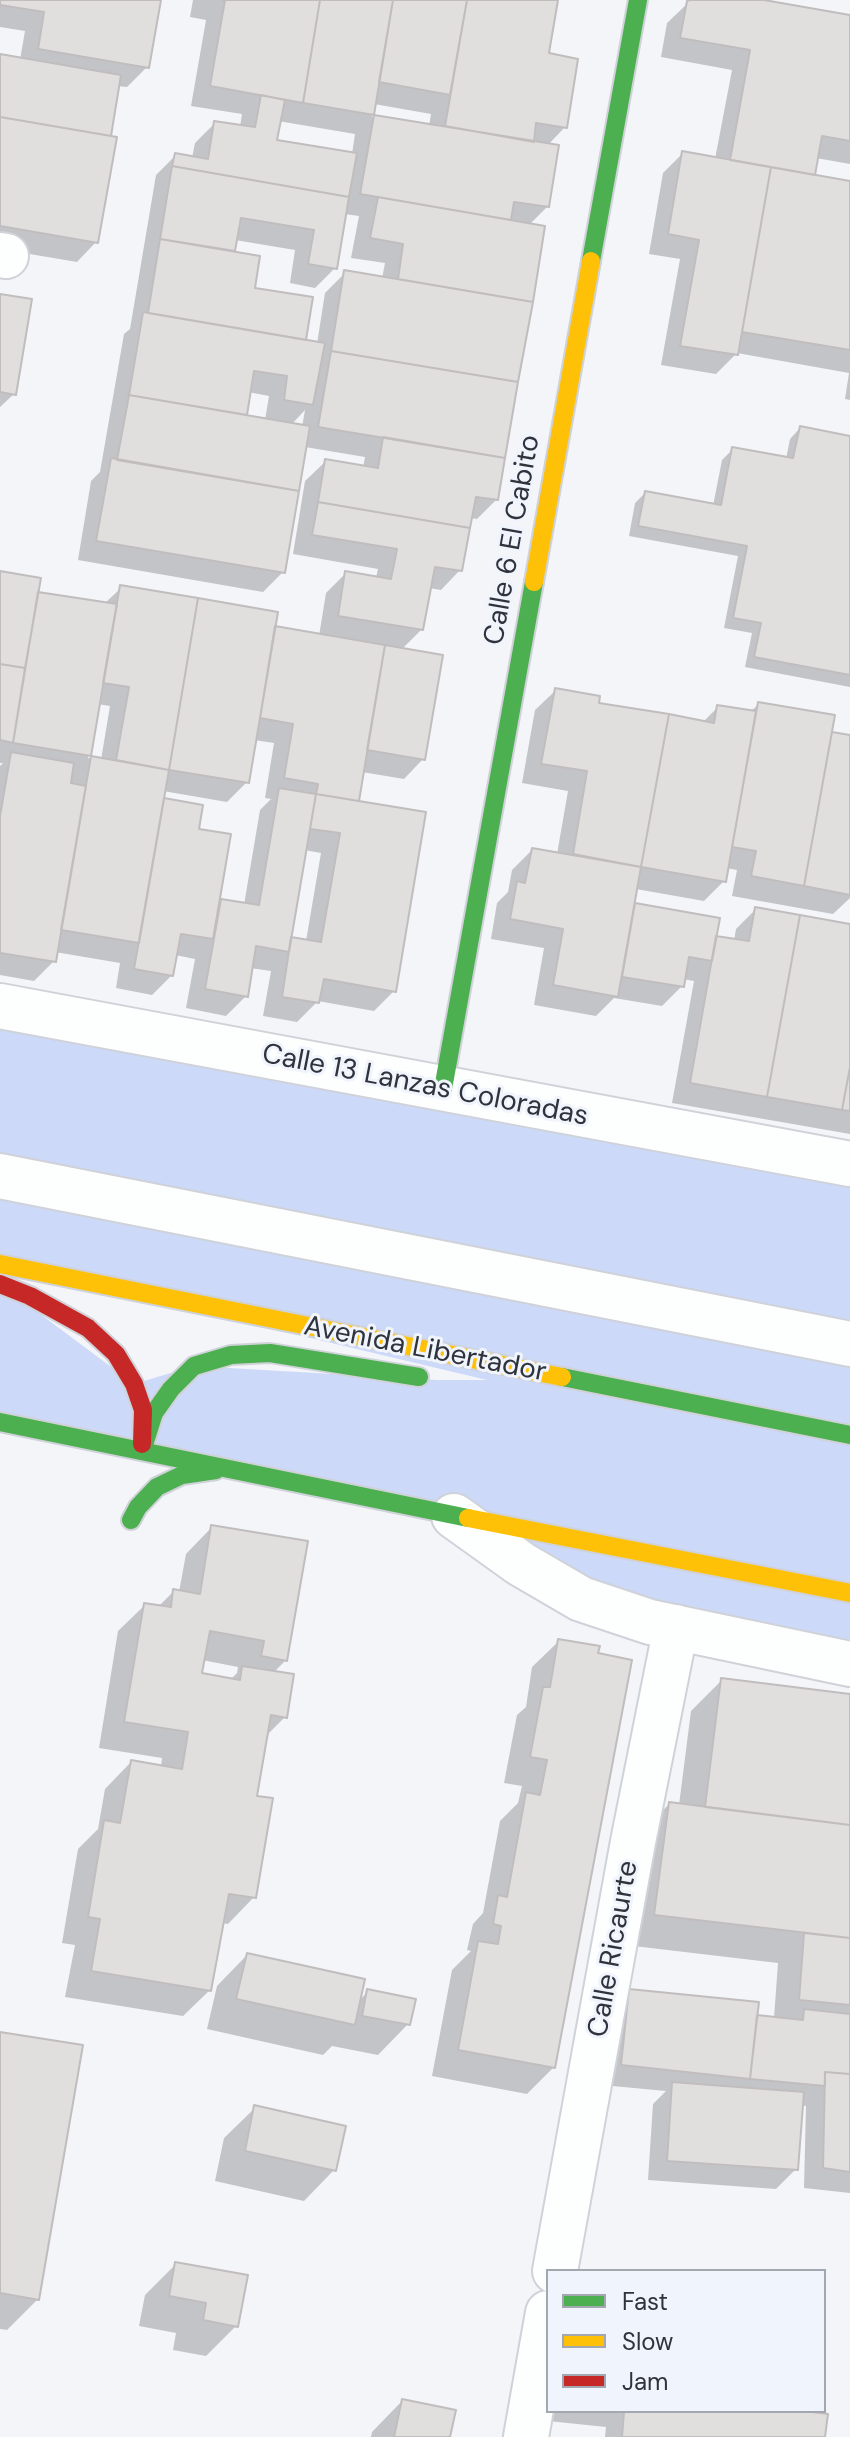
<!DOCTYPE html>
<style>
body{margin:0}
#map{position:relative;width:850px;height:2437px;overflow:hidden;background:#f3f5f9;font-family:"DM Sans",sans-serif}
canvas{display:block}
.legend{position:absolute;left:546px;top:2269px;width:280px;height:144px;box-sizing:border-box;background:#f0f4fc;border:2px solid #a3a7af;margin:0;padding:10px 14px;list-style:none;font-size:24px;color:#30333b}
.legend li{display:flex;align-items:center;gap:16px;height:40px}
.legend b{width:40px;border:2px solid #a3a7af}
</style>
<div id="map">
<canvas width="850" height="2437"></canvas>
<ul class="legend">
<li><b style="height:10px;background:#4caf50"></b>Fast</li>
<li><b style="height:10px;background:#ffc107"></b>Slow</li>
<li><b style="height:10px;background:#c62828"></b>Jam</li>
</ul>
</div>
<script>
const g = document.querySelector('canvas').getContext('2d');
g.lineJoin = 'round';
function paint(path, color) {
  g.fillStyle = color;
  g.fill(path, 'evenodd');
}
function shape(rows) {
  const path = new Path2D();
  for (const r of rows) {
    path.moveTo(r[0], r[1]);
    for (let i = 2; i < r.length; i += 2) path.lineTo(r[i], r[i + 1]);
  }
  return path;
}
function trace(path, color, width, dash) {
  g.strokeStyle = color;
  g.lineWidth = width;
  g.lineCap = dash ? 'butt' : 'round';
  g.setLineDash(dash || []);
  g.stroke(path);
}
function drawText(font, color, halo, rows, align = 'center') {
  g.font = font + ' "DM Sans",sans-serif';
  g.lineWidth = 6;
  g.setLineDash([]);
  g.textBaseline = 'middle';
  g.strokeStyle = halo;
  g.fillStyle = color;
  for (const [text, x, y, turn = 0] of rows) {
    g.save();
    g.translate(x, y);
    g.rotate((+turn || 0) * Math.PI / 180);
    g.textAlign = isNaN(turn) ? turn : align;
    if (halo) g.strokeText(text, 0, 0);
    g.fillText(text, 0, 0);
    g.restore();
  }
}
const green = shape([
 [0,1009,850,1166,850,1339,0,1172],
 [0,1176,850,1344,850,1664,650,1622,454,1516,0,1422,0,1284,134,1384,194,1366,437,1380,487,1380,0,1264]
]);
const shadow = shape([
 [0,0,159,0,147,67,127,87,117,86,96,242,77,262,0,249,0,56,20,60,25,31,0,27],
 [193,0,556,0,547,55,565,127,547,146,547,207,529,225,543,227,497,499,477,519,470,518,460,570,441,590,429,588,422,629,401,650,423,759,404,779,362,772,356,803,394,991,374,1011,318,1001,297,1022,263,1016,271,971,250,968,246,996,226,1016,186,1008,195,959,175,955,172,975,152,995,116,988,120,963,55,952,54,961,34,981,0,975,0,766,3,763,0,763,0,573,36,594,104,604,121,588,273,628,319,636,326,593,346,573,376,578,378,569,293,554,305,481,325,462,363,468,365,457,305,447,283,572,263,592,78,560,91,481,100,472,124,334,130,329,156,175,176,155,192,158,195,143,215,123,240,127,242,114,191,106,206,20,190,17],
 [374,104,431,114,429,126,372,117],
 [278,121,355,134,352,154,275,141],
 [344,214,359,216,351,258,385,263,382,279,345,273,325,293,317,344,303,342,253,289,233,253,235,240,295,250,290,283,315,288,335,268],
 [248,392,269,396,265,420,244,416],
 [305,410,302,427,291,425],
 [97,704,110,706,101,760,88,758],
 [254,740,274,743,265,798,271,799,260,810,244,905,219,901,197,830,162,800,163,791,227,802,247,782],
 [304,850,321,853,306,941,289,938],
 [695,0,752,0,850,17,850,164,816,158,813,177,850,183,850,400,845,399,849,373,737,353,716,374,661,365,680,259,649,254,663,173,683,153,715,159,732,70,661,57,667,23,688,3],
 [0,296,14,394,0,407],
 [800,428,850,438,850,687,745,667,752,633,724,628,738,556,629,536,635,503,645,493,713,506,722,460,733,449,786,459,790,439],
 [555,691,597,704,702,723,718,707,750,712,759,704,830,734,850,737,850,898,833,914,732,896,737,870,726,868,724,881,704,901,636,889,633,905,717,920,714,937,734,941,736,929,756,909,850,926,850,1134,672,1103,694,981,683,979,682,986,662,1006,614,998,596,1016,534,1005,544,948,491,939,497,903,508,892,512,870,532,850,557,854,568,791,522,783,535,710],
 [212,1527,286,1660,273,1673,285,1717,266,1736,255,1798,254,1897,228,1924,221,1923,210,1990,183,2016,65,1997,75,1945,62,1943,78,1849,98,1829,105,1789,131,1762,161,1767,162,1758,99,1748,118,1631,145,1605,158,1607,174,1591,179,1592,186,1554],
 [202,1660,238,1667,237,1673,230,1680,200,1675],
 [559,1641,554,2067,527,2094,432,2076,452,1970,471,1951,467,1950,473,1924,483,1913,500,1821,518,1803,522,1786,504,1783,517,1715,526,1707,532,1667],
 [722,1680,850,1696,850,2193,804,2188,806,2106,801,2105,796,2169,776,2189,648,2180,653,2104,666,2091,602,2085,609,2011,629,1991,774,2018,778,1963,625,1945,639,1835,669,1804,679,1805,691,1711],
 [247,1955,359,2001,368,1991,408,2024,378,2055,332,2046,323,2055,207,2029,217,1986],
 [0,2033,38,2299,7,2330,0,2329],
 [255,2108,334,2170,304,2201,215,2181,224,2138],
 [176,2264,236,2326,206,2356,173,2350,176,2333,139,2326,145,2295],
 [402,2401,448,2437,371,2437,372,2432],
 [549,2411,788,2411,823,2437,605,2437,606,2427,548,2421]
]);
const building = shape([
 [0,0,161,0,149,68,38,49,44,12,0,5,0,0],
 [222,0,320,0,303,103,210,86,225,0,222,0],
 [320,0,393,0,374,115,303,103,320,0],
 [393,0,467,0,450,95,379,82,393,0],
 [467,0,558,0,549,53,578,59,567,128,536,123,534,142,445,126,467,0],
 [690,0,764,0,850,15,850,141,822,136,815,175,730,160,750,50,680,38,687,1,690,0],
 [0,54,121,75,111,136,0,117,0,54],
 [261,95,285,100,277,140,357,153,349,197,172,166,175,153,208,159,214,121,255,127,261,95],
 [374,115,559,145,549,207,514,202,511,220,360,194,374,115],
 [0,117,117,137,98,243,0,226,0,117],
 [682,151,771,167,738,355,680,346,699,240,668,234,682,151],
 [172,166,349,197,337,269,308,264,314,230,241,218,235,251,160,239,172,166],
 [771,167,850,181,850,350,742,332,771,167],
 [378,197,545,226,533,302,398,279,403,244,370,238,378,197],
 [160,239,260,256,255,288,313,297,306,340,148,313,160,239],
 [344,270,533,302,518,382,331,351,344,270],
 [0,294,32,299,16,395,0,392,0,294],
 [143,312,325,343,313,405,284,400,287,376,254,371,247,415,129,395,143,312],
 [331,351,518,382,505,458,318,427,331,351],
 [129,395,310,426,299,491,117,460,129,395],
 [800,426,850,436,850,675,754,657,761,623,733,618,747,546,638,526,645,491,721,505,732,447,793,458,800,426],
 [383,437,505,458,498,500,476,497,470,528,318,502,325,459,378,468,383,437],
 [111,458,299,491,285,573,96,541,111,458],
 [318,502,470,528,462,571,435,567,423,630,338,616,345,571,391,579,397,549,312,535,318,502],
 [0,571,41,578,25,668,0,664,0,571],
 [120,585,198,598,169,770,116,760,129,687,103,683,120,585],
 [38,592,117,604,91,756,13,743,38,592],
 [198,598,278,612,249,783,169,770,198,598],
 [275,626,385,645,359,801,316,794,318,784,284,778,293,724,260,718,275,626],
 [385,645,443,655,425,760,367,750,385,645],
 [0,664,25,668,13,743,0,740,0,664],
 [555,688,600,696,599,703,669,714,641,867,573,854,587,771,541,764,555,688],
 [758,702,835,715,804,886,751,876,756,851,732,847,758,702],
 [717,705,756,711,726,882,641,867,669,714,714,723,717,705],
 [832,732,850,735,850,895,804,886,832,732],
 [11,752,74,763,71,783,86,786,56,962,0,953,0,816,11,752],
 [91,756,169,770,139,943,61,930,91,756],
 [279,788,316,794,289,952,256,946,248,997,205,989,221,899,259,905,279,788],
 [316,794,426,812,396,992,324,979,319,1003,282,997,291,937,321,942,340,833,310,829,316,794],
 [164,798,203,805,199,829,231,834,213,939,181,934,173,976,134,969,164,798],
 [532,848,641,867,618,997,553,985,563,929,510,919,517,881,525,883,532,848],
 [635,903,720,918,712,961,689,957,684,987,622,977,635,903],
 [755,907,800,915,767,1097,690,1083,716,936,749,941,755,907],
 [800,915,850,924,850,1067,842,1110,767,1097,800,915],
 [850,1067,850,1111,842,1110,850,1067],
 [211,1525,308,1541,287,1661,261,1656,264,1641,210,1631,202,1673,240,1680,242,1666,294,1674,287,1718,271,1715,257,1796,273,1798,256,1898,229,1894,211,1991,91,1971,100,1919,88,1917,104,1820,120,1823,131,1760,182,1769,188,1732,124,1722,144,1603,171,1607,173,1589,200,1594,211,1525],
 [558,1639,600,1646,598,1653,632,1660,555,2068,458,2050,478,1941,498,1944,501,1926,493,1924,498,1895,507,1897,526,1792,540,1795,547,1760,530,1757,543,1687,550,1687,558,1639],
 [721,1678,850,1694,850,1825,705,1807,721,1678],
 [669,1802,850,1825,850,1938,654,1915,669,1802],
 [804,1933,850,1938,850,2005,799,2000,804,1933],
 [247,1953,365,1979,355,2025,236,1999,247,1953],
 [367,1989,416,1999,410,2025,362,2016,367,1989],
 [629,1989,759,2002,750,2079,621,2065,629,1989],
 [804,2009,850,2014,850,2074,825,2072,825,2086,750,2079,757,2015,803,2020,804,2009],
 [0,2032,83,2045,39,2300,0,2293,0,2032],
 [825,2072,850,2074,850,2172,823,2168,825,2072],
 [672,2082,804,2092,798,2170,667,2161,672,2082],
 [254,2105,346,2126,336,2171,245,2151,254,2105],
 [175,2262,248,2275,238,2327,203,2320,206,2303,169,2296,175,2262],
 [402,2399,456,2410,450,2437,394,2437,402,2399],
 [624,2411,805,2411,828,2414,825,2437,622,2437,624,2411]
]);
const street = shape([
 [0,255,6,256],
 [0,1006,850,1164],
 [0,1176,850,1344],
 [454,1516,521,1564,581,1599,650,1622,850,1664],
 [555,2271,633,1842,676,1627],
 [526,2437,548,2313]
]);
const fast = shape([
 [591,261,638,0],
 [443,1089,534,582],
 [562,1377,850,1435],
 [0,1422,468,1518],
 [142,1451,154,1413,171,1389,194,1366,231,1355,270,1353,419,1377],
 [131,1520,138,1507,157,1487,182,1475,216,1470]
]);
const slow = shape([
 [534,582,591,261],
 [0,1264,562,1377],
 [468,1518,850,1593]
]);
const jam = shape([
 [0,1284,30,1296,88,1328,116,1354,134,1384,143,1410,142,1444]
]);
const streetNames = [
 ["Calle 6 El Cabito",513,540,-80],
 ["Calle 13 Lanzas Coloradas",425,1086,11],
 ["Avenida Libertador",425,1350,11],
 ["Calle Ricaurte",614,1949,-80]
];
paint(green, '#ccd9f8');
paint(shadow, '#0003');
paint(building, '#e1dede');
trace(building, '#c1bdbe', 2);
trace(street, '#cfd2d8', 48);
trace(fast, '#cfd2d8', 22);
trace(slow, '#cfd2d8', 22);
trace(jam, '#cfd2d8', 22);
trace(street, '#fdfefe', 44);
trace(fast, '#4caf50', 18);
trace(slow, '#ffc107', 18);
trace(jam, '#c62828', 18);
drawText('28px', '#30333b', '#f0f4fc', streetNames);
</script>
